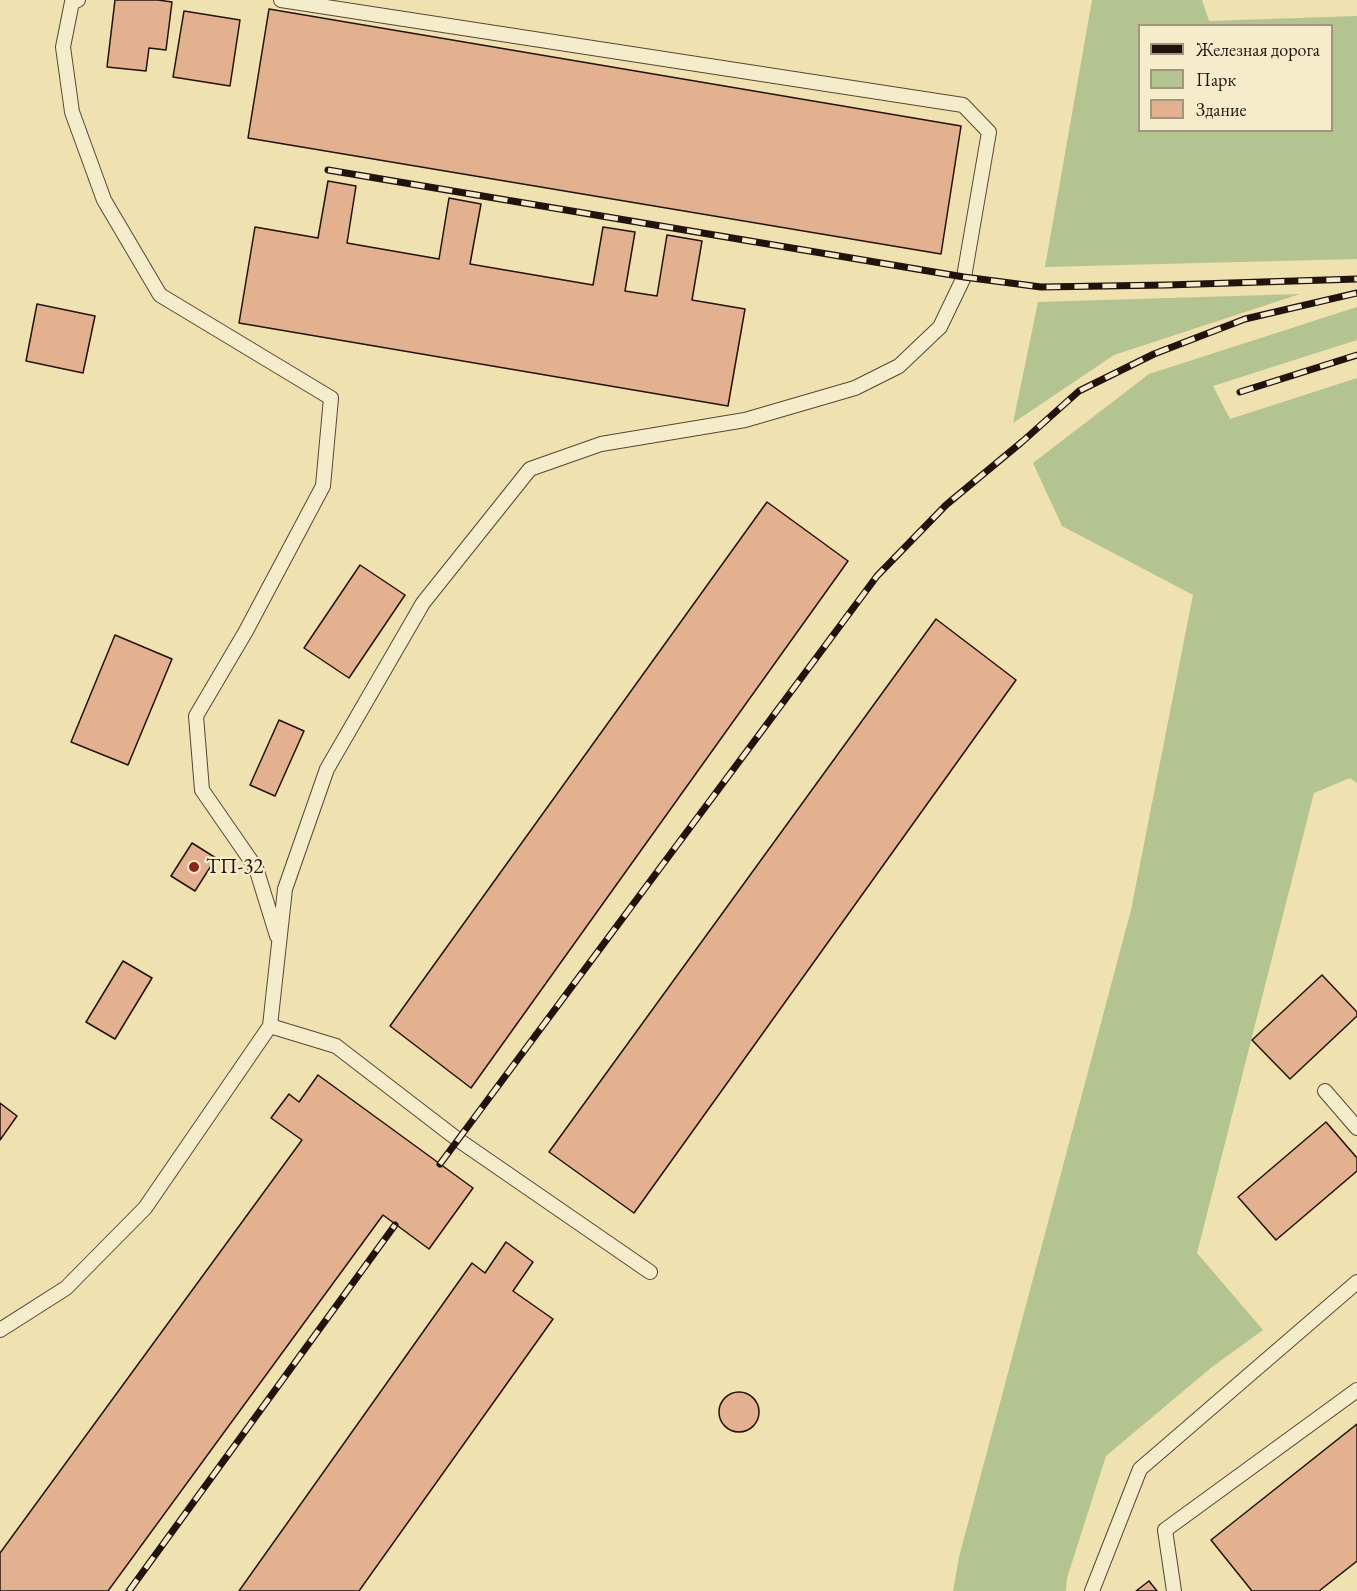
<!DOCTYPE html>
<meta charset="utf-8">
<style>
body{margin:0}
#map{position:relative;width:1357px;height:1591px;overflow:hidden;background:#f0e1b0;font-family:"EB Garamond",serif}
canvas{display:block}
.legend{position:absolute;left:1138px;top:24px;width:195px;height:108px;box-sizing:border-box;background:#f5eccc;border:2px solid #a1957f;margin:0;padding:8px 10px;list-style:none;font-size:18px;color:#22120c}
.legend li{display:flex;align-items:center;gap:12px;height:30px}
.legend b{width:30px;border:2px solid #a1957f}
</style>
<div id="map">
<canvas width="1357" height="1591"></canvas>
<ul class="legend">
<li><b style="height:8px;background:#22120c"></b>Железная дорога</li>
<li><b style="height:16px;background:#b3c490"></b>Парк</li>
<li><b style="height:16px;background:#e3b090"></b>Здание</li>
</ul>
</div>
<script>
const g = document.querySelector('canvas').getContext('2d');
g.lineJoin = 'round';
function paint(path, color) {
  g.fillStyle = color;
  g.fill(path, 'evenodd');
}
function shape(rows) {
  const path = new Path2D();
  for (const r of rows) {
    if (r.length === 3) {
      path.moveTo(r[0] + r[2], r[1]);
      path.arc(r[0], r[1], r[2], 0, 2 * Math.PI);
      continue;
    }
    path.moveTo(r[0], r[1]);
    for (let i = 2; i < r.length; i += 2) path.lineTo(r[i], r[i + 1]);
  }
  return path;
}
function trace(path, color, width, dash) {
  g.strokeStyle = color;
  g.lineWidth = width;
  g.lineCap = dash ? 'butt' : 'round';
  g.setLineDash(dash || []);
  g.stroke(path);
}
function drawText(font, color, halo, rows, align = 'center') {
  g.font = font + ' "EB Garamond",serif';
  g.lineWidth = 4.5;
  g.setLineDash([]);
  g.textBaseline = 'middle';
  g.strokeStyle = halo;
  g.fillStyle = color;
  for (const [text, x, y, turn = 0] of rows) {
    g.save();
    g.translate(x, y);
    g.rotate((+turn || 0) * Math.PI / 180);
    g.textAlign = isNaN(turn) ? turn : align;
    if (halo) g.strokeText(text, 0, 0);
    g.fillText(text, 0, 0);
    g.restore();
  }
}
const green = shape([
 [1092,0,1202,0,1209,21,1357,16,1357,259,1045,267],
 [1140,26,1332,26,1332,130,1140,130],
 [1300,294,1114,355,1013,423,1038,302],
 [1357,307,1357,340,1213,386,1230,419,1357,378,1357,783,1350,778,1314,793,1197,1253,1263,1330,1212,1367,1106,1456,1067,1578,1066,1591,953,1591,959,1557,1131,910,1193,595,1062,526,1033,463,1149,374]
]);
const building = shape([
 [115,0,158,0,172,2,166,50,149,48,146,71,107,67,115,0],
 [269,9,961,126,941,254,248,138,269,9],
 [184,11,240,20,230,86,173,77,184,11],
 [328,181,356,186,347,243,439,259,449,198,481,204,470,264,593,285,603,227,635,232,625,291,657,296,667,235,702,241,692,300,745,309,728,406,239,323,255,227,318,238,328,181],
 [37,304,95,316,83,373,26,361,37,304],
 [767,502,848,561,471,1088,390,1026,767,502],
 [360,565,405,595,349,678,304,648,360,565],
 [936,619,1016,680,634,1213,549,1152,936,619],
 [115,635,172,659,128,765,71,742,115,635],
 [279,720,304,731,275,796,250,785,279,720],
 [192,843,216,858,195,891,171,876,192,843],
 [123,961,152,978,115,1039,86,1022,123,961],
 [1322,975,1357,1012,1357,1016,1290,1079,1252,1040,1322,975],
 [318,1075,473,1188,429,1249,383,1215,108,1591,0,1591,0,1553,302,1140,271,1118,289,1094,299,1102,318,1075],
 [0,1103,17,1116,0,1140,0,1103],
 [1326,1122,1357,1158,1357,1171,1276,1240,1238,1197,1326,1122],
 [506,1242,533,1262,513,1291,553,1319,359,1591,239,1591,472,1263,485,1273,506,1242],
 [739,1412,20],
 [1357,1424,1357,1561,1319,1591,1252,1591,1211,1540,1357,1424],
 [1149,1581,1157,1591,1136,1591,1149,1581]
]);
const lane = shape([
 [78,0,72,2,63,47,72,112,104,200,160,295,331,398,323,486,246,631,196,716,202,790,256,868,277,936],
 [270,1026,336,1046,457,1139,650,1272],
 [1325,1091,1357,1128],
 [0,1330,66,1288,145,1208,270,1026,285,889,327,769,423,603,530,469,601,444,745,420,855,388,899,366,940,327,964,277,989,132,963,105,281,0],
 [1092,1591,1140,1469,1357,1282],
 [1174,1591,1165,1530,1357,1390]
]);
const rail = shape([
 [328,170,964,277,1041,287,1167,285,1357,279],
 [1240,392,1357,355],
 [440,1164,877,576,946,505,1023,441,1079,391,1154,354,1245,319,1357,293],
 [129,1591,395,1225]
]);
const markers = [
 [194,867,6,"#8f2418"]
];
const poiNames = [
 ["ТП-32",206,867]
];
paint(green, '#b3c490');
paint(building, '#e3b090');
trace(building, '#22120c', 1.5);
trace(lane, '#564635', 16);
trace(lane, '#f5eccc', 14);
trace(rail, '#22120c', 7);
trace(rail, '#f5eccc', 4.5, [14]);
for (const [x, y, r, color] of markers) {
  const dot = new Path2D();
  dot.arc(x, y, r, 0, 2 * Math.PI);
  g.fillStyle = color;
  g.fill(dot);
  trace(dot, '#f5eccc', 2);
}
drawText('21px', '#22120c', '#f5eccc', poiNames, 'left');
</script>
